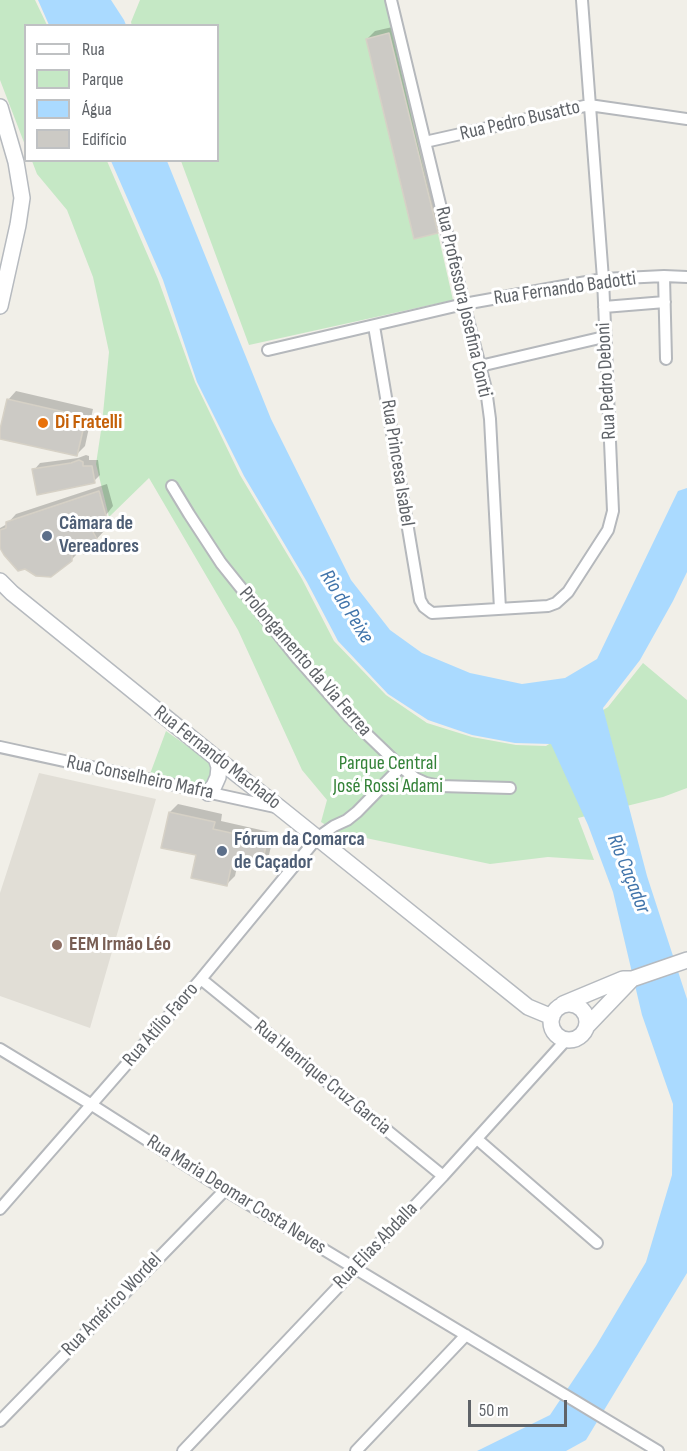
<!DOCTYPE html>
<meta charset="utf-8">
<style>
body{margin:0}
#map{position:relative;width:687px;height:1451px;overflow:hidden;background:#f1efe8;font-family:"Sofia Sans Condensed",sans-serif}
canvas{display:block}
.legend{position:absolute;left:24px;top:24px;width:195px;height:138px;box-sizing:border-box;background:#fff;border:2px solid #bfc1c3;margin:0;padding:8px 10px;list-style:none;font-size:18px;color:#5f6368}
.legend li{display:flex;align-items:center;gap:12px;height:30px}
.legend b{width:30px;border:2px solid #bfc1c3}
.scale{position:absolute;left:468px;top:1400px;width:99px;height:27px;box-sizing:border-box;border:3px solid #5f6368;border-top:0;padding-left:8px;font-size:18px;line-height:21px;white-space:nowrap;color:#5f6368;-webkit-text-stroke:4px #fff;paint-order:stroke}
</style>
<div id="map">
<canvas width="687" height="1451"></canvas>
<ul class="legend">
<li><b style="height:8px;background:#fff"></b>Rua</li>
<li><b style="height:16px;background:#c5e8c5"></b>Parque</li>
<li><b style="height:16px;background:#aadaff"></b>Água</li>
<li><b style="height:16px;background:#cccac5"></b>Edifício</li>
</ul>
<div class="scale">50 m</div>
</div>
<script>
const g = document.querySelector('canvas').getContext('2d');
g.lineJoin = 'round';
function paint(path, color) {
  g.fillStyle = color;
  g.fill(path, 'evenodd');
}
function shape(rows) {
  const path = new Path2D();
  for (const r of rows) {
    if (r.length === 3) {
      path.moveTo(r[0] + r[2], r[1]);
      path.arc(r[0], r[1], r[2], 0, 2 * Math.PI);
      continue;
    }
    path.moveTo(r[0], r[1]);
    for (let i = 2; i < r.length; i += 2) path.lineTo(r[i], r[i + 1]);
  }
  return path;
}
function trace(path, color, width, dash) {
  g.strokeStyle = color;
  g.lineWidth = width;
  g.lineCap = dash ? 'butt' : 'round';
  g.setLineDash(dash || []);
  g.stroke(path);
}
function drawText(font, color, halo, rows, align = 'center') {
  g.font = font + ' "Sofia Sans Condensed",sans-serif';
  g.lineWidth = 6;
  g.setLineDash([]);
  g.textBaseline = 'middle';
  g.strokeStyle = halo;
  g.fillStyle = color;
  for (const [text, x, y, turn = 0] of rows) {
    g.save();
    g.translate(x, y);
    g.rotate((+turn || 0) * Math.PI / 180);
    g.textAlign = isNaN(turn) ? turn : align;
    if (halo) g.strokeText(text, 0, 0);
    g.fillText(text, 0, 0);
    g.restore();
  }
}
const education = shape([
 [39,773,156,799,90,1028,0,996,0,893]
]);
const green = shape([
 [0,0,35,0,47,25,26,26,25,145,0,80],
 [140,0,385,0,453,300,249,345,181,161,218,160,218,26,132,26,131,22],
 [32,161,107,161,158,279,195,382,240,475,302,579,334,641,386,695,427,723,472,737,516,745,546,746,608,707,643,663,687,700,687,788,663,797,578,818,594,860,548,857,490,864,337,832,321,822,327,800,302,770,238,630,149,478,109,517,96,464,102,424,109,352,93,277,67,210,37,174],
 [166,731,210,762,216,773,211,784,202,786,150,774]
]);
const water = shape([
 [38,0,111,0,124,20,126,25,49,25],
 [111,161,167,161,271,419,351,580,390,630,422,653,470,673,522,684,565,678,597,659,678,491,687,488,687,572,673,601,640,660,603,708,647,876,687,999,687,1273,586,1440,566,1451,477,1451,550,1415,596,1346,646,1262,672,1175,673,1104,642,1015,613,892,588,825,551,744,515,743,472,735,428,720,388,694,338,641,307,582,244,476,197,382,163,280]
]);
const shadow = shape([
 [397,26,445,224,437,232,367,39,375,31],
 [16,391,93,409,85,446,76,455,0,438,8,400],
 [86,455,89,456,89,460,98,460,100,475,94,481,34,470,40,463,78,458],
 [107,484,113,506,100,523,105,530,92,544,79,549,80,551,71,560,0,544,0,528,7,524,16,514],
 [178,804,222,814,221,821,274,833,269,855,261,863,239,858,235,876,227,884,198,854,170,812]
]);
const building = shape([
 [389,33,438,233,414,239,366,39,389,33],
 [7,399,86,417,77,456,0,439,0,429,7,399],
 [79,460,83,462,83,466,92,466,95,483,37,495,32,469,71,463,79,460],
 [99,491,106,516,93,532,97,539,84,554,72,545,72,561,51,577,36,576,25,569,18,571,4,555,0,548,0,530,6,528,6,522,99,491],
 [169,812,215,822,213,829,267,841,262,864,233,858,227,886,191,878,196,855,161,848,169,812]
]);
const minor = shape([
 [391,0,464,304,486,389,490,419,500,609],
 [425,142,589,105,687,119],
 [664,276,666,359],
 [604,307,665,302],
 [374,326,420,600,424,607,432,613,548,606,556,603,568,592,608,530,613,511,603,279,582,0],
 [268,350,464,304,603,279,664,276,687,277],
 [480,366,604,337],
 [172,486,189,514,221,563,298,659,349,717,401,767,415,778,426,783,440,786,510,788],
 [0,747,275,807],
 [201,979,443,1176],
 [0,1049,92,1105,225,1190,658,1451],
 [477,1139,597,1243],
 [0,1209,201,979,317,838,334,826,347,820,357,812,401,767],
 [0,1421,225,1190],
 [183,1451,443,1176,566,1040],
 [356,1451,466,1335]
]);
const secondary = shape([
 [0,107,16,162,22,198,18,225,0,306],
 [0,581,12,593,216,758,280,808,528,1007,552,1017],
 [208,793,214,786,218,777,219,767,216,758],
 [569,1022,18],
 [563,1004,623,979,632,979,687,960],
 [587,1026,632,979]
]);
const markers = [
 [43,423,6,"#e8710a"],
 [47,536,6,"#5c6f8a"],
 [222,851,6,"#5c6f8a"],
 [57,945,6,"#8d6e63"]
];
const streetNames = [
 ["Rua Pedro Busatto",520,121,-13],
 ["Rua Fernando Badotti",565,289,-8],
 ["Rua Professora Josefina Conti",463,302,77],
 ["Rua Pedro Deboni",607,381,-93],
 ["Rua Princesa Isabel",397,463,81],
 ["Prolongamento da Via Ferrea",305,662,49],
 ["Rua Fernando Machado",217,758,38],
 ["Rua Conselheiro Mafra",140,778,12],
 ["Rua Atílio Faoro",161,1025,-49],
 ["Rua Henrique Cruz Garcia",322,1078,39],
 ["Rua Maria Deomar Costa Neves",236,1195,32],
 ["Rua Elias Abdalla",376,1246,-46],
 ["Rua Américo Wordel",112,1305,-46]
];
const foodNames = [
 ["Di Fratelli",55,423]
];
const serviceNames = [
 ["Câmara de",59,524],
 ["Vereadores",59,547],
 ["Fórum da Comarca",234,840],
 ["de Caçador",234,863]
];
const parkNames = [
 ["Parque Central",388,764],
 ["José Rossi Adami",388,787]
];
const educationNames = [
 ["EEM Irmão Léo",69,945]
];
const waterNames = [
 ["Rio do Peixe",346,607,58],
 ["Rio Caçador",628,874,68]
];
paint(education, '#e1ded6');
paint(green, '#c5e8c5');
paint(water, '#aadaff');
paint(shadow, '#0003');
paint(building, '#cccac5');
trace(building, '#d6d1c6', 1.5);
trace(minor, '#b5b8bc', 14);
trace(secondary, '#b6babf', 18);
trace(minor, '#fff', 10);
trace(secondary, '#fff', 15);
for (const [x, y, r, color] of markers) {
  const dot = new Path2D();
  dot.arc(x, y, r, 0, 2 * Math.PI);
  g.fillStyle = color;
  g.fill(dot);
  trace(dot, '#fff', 2);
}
drawText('20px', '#5f6368', '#fff', streetNames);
drawText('bold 20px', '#c56008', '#fff', foodNames, 'left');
drawText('bold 20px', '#4e5e75', '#fff', serviceNames, 'left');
drawText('20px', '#348238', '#fff', parkNames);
drawText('bold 20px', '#785e54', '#fff', educationNames, 'left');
drawText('italic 21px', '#4174aa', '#fff', waterNames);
</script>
